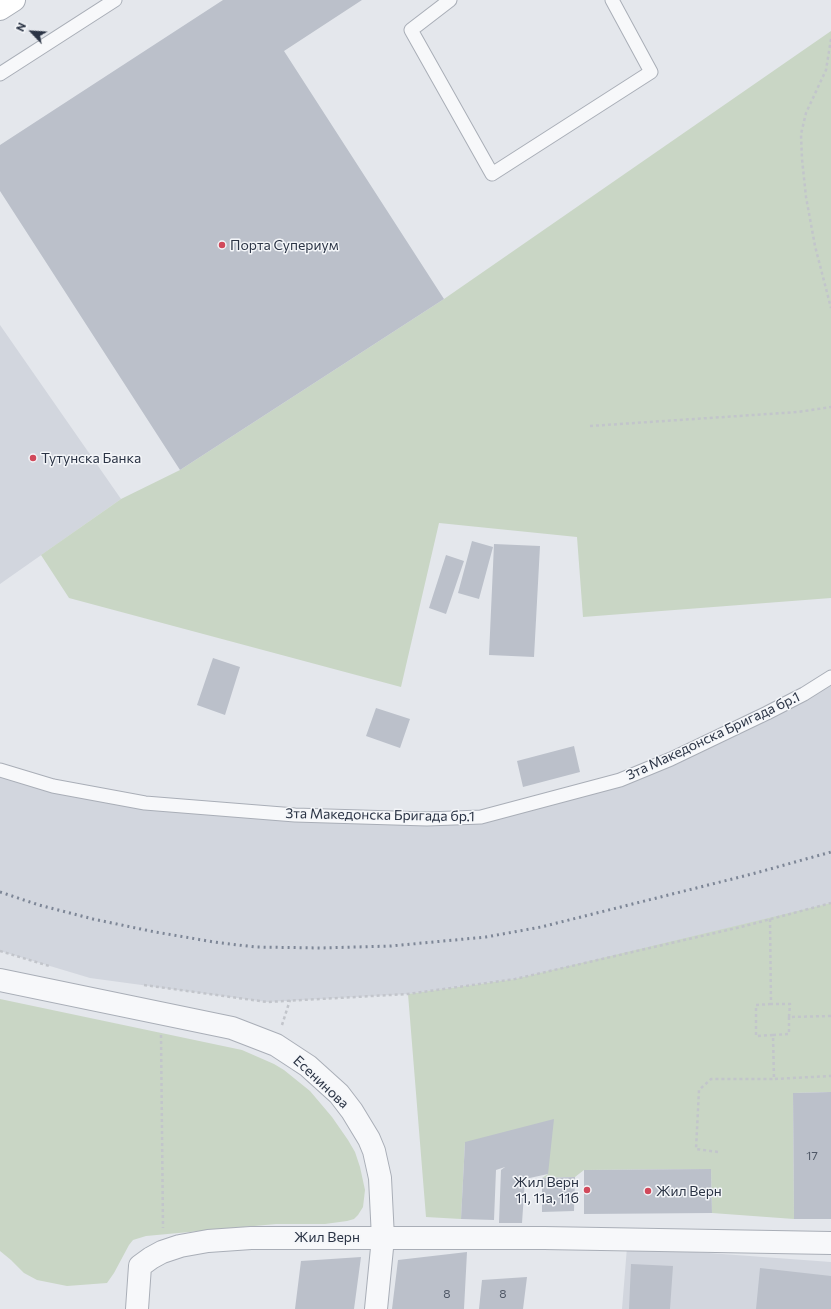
<!DOCTYPE html>
<meta charset="utf-8">
<style>
body{margin:0}
#map{position:relative;width:831px;height:1309px;overflow:hidden;background:#e4e7ec;font-family:Commissioner,sans-serif}
canvas{display:block}
.north{position:absolute;left:12px;top:12px;width:40px;height:40px;-webkit-text-stroke:3px #f4f6f9;paint-order:stroke;rotate:295deg;font-size:11px;font-weight:700;line-height:16px;text-align:center;color:#2b3445}
.north::after{content:'';display:block;margin:auto;width:14px;height:18px;background:#2b3445;clip-path:polygon(50% 0,100% 100%,50% 72%,0 100%)}
</style>
<div id="map">
<canvas width="831" height="1309"></canvas>
<div class="north">N</div>
</div>
<script>
const g = document.querySelector('canvas').getContext('2d');
g.lineJoin = 'round';
function paint(path, color) {
  g.fillStyle = color;
  g.fill(path, 'evenodd');
}
function shape(rows) {
  const path = new Path2D();
  for (const r of rows) {
    path.moveTo(r[0], r[1]);
    for (let i = 2; i < r.length; i += 2) path.lineTo(r[i], r[i + 1]);
  }
  return path;
}
function trace(path, color, width, dash) {
  g.strokeStyle = color;
  g.lineWidth = width;
  g.lineCap = dash ? 'butt' : 'round';
  g.setLineDash(dash || []);
  g.stroke(path);
}
function drawText(font, color, halo, rows, align = 'center') {
  g.font = font + ' Commissioner,sans-serif';
  g.lineWidth = 3;
  g.setLineDash([]);
  g.textBaseline = 'middle';
  g.strokeStyle = halo;
  g.fillStyle = color;
  for (const [text, x, y, turn = 0] of rows) {
    g.save();
    g.translate(x, y);
    g.rotate((+turn || 0) * Math.PI / 180);
    g.textAlign = isNaN(turn) ? turn : align;
    if (halo) g.strokeText(text, 0, 0);
    g.fillText(text, 0, 0);
    g.restore();
  }
}
const built = shape([
 [0,325,121,499,0,584],
 [831,677,831,903,741,927,515,979,408,994,267,1002,90,978,0,951,0,771,145,803,481,817,620,780],
 [627,1247,831,1262,831,1309,622,1309]
]);
const green = shape([
 [831,31,831,598,583,617,577,537,439,523,401,687,69,598,41,555,121,499,180,470,444,299],
 [831,903,831,1092,793,1093,794,1219,712,1213,711,1169,584,1170,575,1177,542,1178,548,1174,465,1142,461,1219,426,1217,408,994,515,979],
 [0,999,242,1050,274,1064,284,1070,310,1091,332,1117,348,1140,355,1152,360,1167,365,1190,363,1207,358,1215,354,1219,347,1221,325,1224,276,1224,146,1236,133,1240,129,1245,114,1273,107,1283,67,1286,37,1280,24,1273,11,1260,0,1251]
]);
const building = shape([
 [223,0,362,0,284,51,444,299,180,470,0,191,0,145],
 [472,541,493,547,479,599,458,593],
 [494,544,540,546,534,657,489,655],
 [446,555,464,561,446,614,429,608],
 [213,658,240,667,225,715,197,705],
 [376,708,410,719,400,748,366,736],
 [574,746,580,772,523,787,517,761],
 [831,1092,831,1219,794,1219,793,1093],
 [554,1119,548,1174,525,1179,522,1223,499,1223,501,1170,505,1167,496,1170,494,1220,461,1219,465,1142],
 [711,1169,712,1213,584,1214,584,1170],
 [575,1177,574,1211,542,1212,542,1178],
 [467,1252,464,1309,392,1309,398,1260],
 [361,1257,354,1309,295,1309,301,1261],
 [631,1264,673,1266,670,1309,629,1309],
 [760,1268,831,1276,831,1309,756,1309],
 [527,1277,523,1309,479,1309,482,1280]
]);
const path = shape([
 [831,39,826,70,806,113,801,134,802,159,806,197,815,246,831,308],
 [590,426,798,412,831,407],
 [770,919,771,1004,790,1004,789,1017,831,1016],
 [0,951,49,966],
 [144,985,267,1002,408,994,515,979,741,927,831,903],
 [771,1004,756,1005,756,1036,773,1035],
 [789,1017,789,1034,773,1035,774,1079,831,1076],
 [282,1025,290,1000],
 [161,1035,163,1228],
 [718,1152,696,1149,699,1090,711,1079,774,1079]
]);
const lane = shape([
 [450,0,411,30,492,174,651,72,612,0],
 [0,74,115,0],
 [0,770,53,786,145,803,295,815,427,819,481,817,620,780,671,759,767,713,804,694,831,677]
]);
const street = shape([
 [0,980,232,1028,276,1045,308,1066,339,1094,352,1111,369,1139,374,1151,380,1178,383,1238,376,1309],
 [137,1309,140,1266,151,1258,162,1252,180,1246,208,1241,251,1238,544,1238,831,1243]
]);
const secondary = shape([
 [0,9,14,0]
]);
const rail = shape([
 [0,892,39,905,93,919,155,932,214,942,255,947,321,948,391,946,486,937,541,927,752,874,831,852]
]);
const markers = [
 [222,245,4,"#d1495b"],
 [33,458,4,"#d1495b"],
 [587,1190,4,"#d1495b"],
 [648,1191,4,"#d1495b"]
];
const numberNames = [
 ["17",812,1156],
 ["8",447,1294],
 ["8",503,1294]
];
const poiNames = [
 ["Порта Супериум",230,245],
 ["Тутунска Банка",41,458],
 ["Жил Верн",579,1182,"right"],
 ["11, 11а, 11б",579,1198,"right"],
 ["Жил Верн",656,1191]
];
const streetNames = [
 ["3та Македонска Бригада бр.1",713,736,-25],
 ["3та Македонска Бригада бр.1",380,815,1],
 ["Есенинова",321,1082,43],
 ["Жил Верн",327,1237]
];
paint(built, '#d2d6de');
paint(green, '#c9d6c5');
paint(building, '#bbc0ca');
trace(lane, '#a9aeb7', 15);
trace(street, '#a9aeb7', 24);
trace(secondary, '#a9aeb7', 24);
trace(path, '#c2c5cb', 2.5, [3, 3]);
trace(lane, '#f7f8fa', 13);
trace(street, '#f7f8fa', 22);
trace(secondary, '#fff', 22);
trace(rail, '#7d8696', 3, [2, 4]);
for (const [x, y, r, color] of markers) {
  const dot = new Path2D();
  dot.arc(x, y, r, 0, 2 * Math.PI);
  g.fillStyle = color;
  g.fill(dot);
  trace(dot, '#f4f6f9', 1.5);
}
drawText('12px', '#4f5766', null, numberNames);
drawText('14px', '#2b3445', '#f4f6f9', poiNames, 'left');
drawText('14px', '#2b3445', '#f4f6f9', streetNames);
</script>
